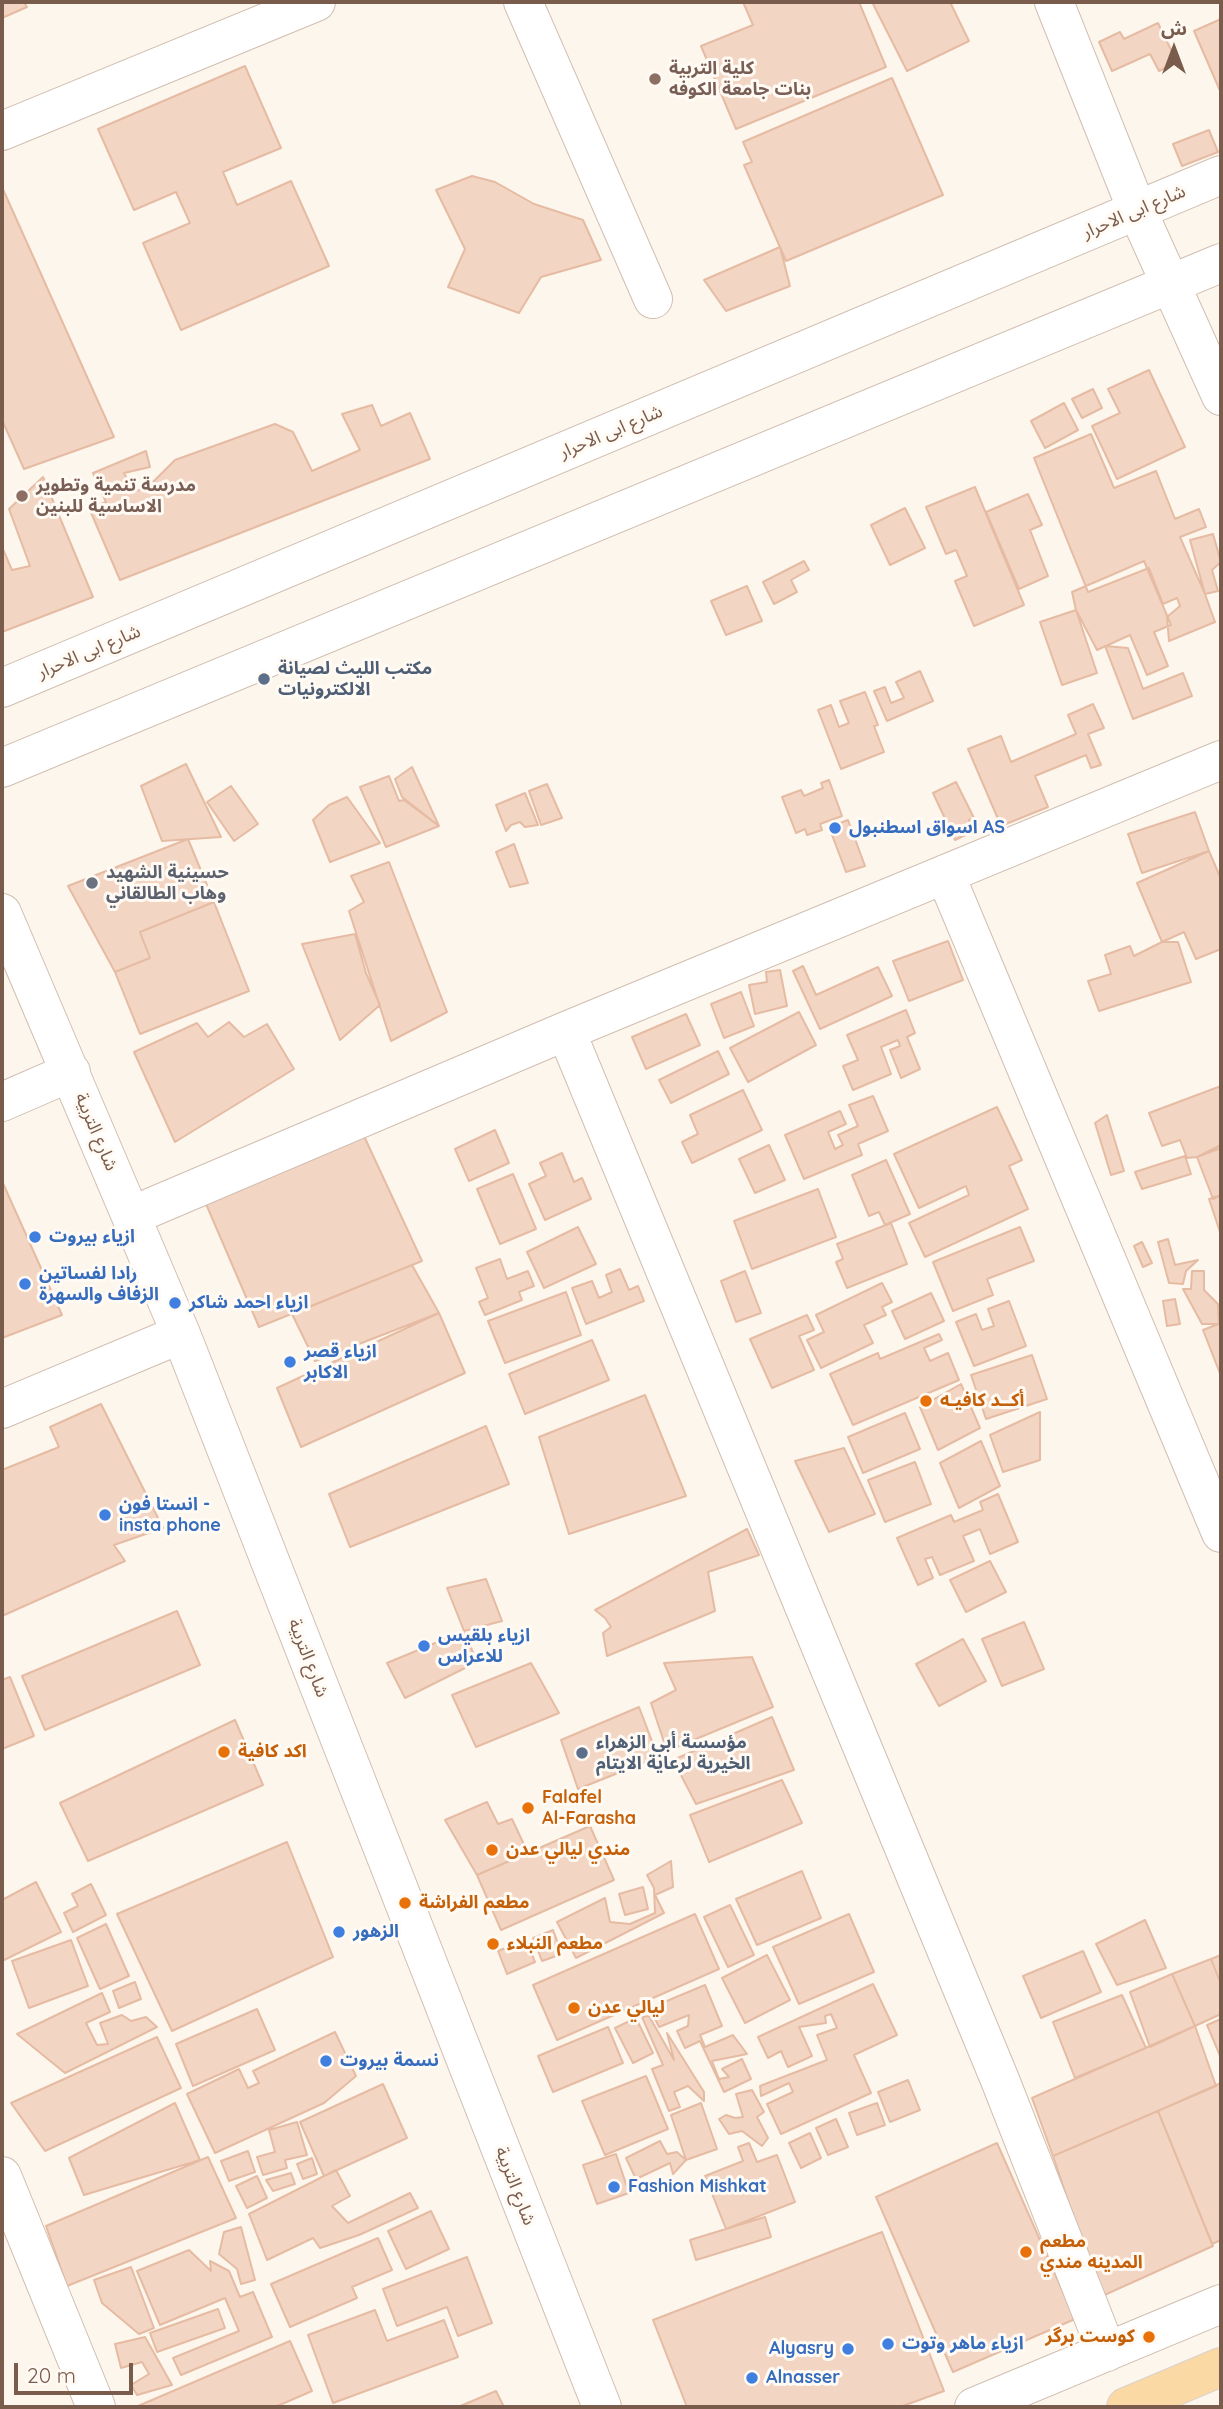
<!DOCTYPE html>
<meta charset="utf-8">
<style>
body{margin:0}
#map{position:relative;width:1223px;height:2409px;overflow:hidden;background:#fdf6ec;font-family:Quicksand,"Noto Sans Arabic",sans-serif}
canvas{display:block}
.frame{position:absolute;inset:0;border:4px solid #7a5c4d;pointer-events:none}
.north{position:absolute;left:1139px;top:14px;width:70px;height:70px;-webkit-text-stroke:5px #fffaf3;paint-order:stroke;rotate:0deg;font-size:19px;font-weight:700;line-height:28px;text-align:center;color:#7a5c4d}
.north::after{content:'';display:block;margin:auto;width:24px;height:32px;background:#7a5c4d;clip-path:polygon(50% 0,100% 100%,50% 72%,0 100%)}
.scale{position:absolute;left:14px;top:2363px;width:119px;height:32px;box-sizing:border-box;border:4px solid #7a5c4d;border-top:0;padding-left:9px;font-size:21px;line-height:24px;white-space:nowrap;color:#7a5c4d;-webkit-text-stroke:5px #fffaf3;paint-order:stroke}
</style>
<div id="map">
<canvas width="1223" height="2409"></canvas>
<div class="frame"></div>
<div class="north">ش</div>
<div class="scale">20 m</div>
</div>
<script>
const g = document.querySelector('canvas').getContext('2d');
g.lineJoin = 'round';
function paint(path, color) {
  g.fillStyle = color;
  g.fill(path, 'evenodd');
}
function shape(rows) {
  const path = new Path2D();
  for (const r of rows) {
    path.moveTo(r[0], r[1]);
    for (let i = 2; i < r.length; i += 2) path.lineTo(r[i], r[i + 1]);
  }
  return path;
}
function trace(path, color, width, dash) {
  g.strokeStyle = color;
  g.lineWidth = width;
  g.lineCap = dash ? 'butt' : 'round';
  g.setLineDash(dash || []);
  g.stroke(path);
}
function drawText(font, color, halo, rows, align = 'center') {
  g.font = font + ' Quicksand,"Noto Sans Arabic",sans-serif';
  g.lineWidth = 6;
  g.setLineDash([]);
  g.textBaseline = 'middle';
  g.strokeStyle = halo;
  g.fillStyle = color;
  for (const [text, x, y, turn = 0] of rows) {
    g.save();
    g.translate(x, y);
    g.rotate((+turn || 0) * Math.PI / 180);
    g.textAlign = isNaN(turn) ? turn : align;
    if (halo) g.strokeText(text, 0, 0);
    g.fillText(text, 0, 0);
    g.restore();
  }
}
const building = shape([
 [2,2,24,2,27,7,2,18,2,2],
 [743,2,859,2,886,67,736,129,701,46,753,25,743,2],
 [872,2,950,2,969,41,907,71,872,2],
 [1221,19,1221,93,1194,31,1221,19],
 [1158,23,1177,62,1159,71,1150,54,1112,71,1099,42,1120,32,1124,39,1158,23],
 [245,66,281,148,223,172,237,205,291,181,329,266,181,330,143,243,190,223,176,192,134,210,98,129,245,66],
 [892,78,943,195,786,261,744,165,752,162,743,142,892,78],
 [1209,130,1218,152,1182,166,1173,144,1209,130],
 [472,176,495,182,534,204,583,220,601,260,541,277,519,313,448,287,465,249,436,190,472,176],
 [2,187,114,437,24,469,2,420,2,187],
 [780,247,790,286,726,311,704,280,780,247],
 [1149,370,1185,447,1117,479,1092,426,1120,413,1108,389,1149,370],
 [1093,389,1102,408,1082,418,1072,399,1093,389],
 [1064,403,1078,430,1045,448,1031,421,1064,403],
 [372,405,381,426,410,413,430,459,120,580,89,508,106,502,93,473,146,451,150,467,124,473,133,492,148,487,175,460,275,424,293,432,312,471,360,450,342,414,372,405],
 [1091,434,1114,488,1156,471,1175,519,1199,509,1206,527,1180,537,1205,594,1215,622,1169,641,1167,617,1180,606,1177,598,1163,604,1149,568,1088,592,1034,458,1091,434],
 [43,477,93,597,2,632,2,547,12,570,30,566,9,509,43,477],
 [975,487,1024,605,974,626,955,581,967,576,956,550,946,554,926,507,975,487],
 [1028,494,1042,525,1030,530,1048,576,1019,589,986,512,1028,494],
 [905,508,925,548,890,565,871,525,905,508],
 [1213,534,1221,562,1212,570,1218,591,1205,594,1190,540,1213,534],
 [804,561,809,570,791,580,797,592,774,604,763,582,804,561],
 [1144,561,1171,625,1154,632,1168,666,1147,675,1130,635,1097,650,1076,610,1072,592,1144,561],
 [747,586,762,621,726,635,711,601,747,586],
 [1076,610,1097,673,1062,685,1040,622,1076,610],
 [1105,646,1128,648,1143,689,1183,673,1192,696,1133,719,1105,646],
 [920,671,933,701,887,721,874,691,885,687,891,703,904,698,896,682,920,671],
 [865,692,878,725,874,726,884,752,841,769,818,710,831,705,839,727,849,723,840,701,865,692],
 [1093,704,1104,728,1088,734,1101,765,1091,768,1086,755,1035,776,1048,807,1001,826,968,749,1001,736,1011,762,1076,734,1068,715,1093,704],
 [186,764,221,837,162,841,141,786,186,764],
 [412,767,439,826,402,797,395,779,412,767],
 [389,776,399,801,404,800,439,826,386,847,360,787,389,776],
 [829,780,842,816,820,824,822,830,807,835,805,829,796,833,782,797,801,790,804,796,823,788,821,783,829,780],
 [956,782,974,818,969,820,974,831,955,840,933,793,956,782],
 [547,784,562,818,541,825,529,791,547,784],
 [231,786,258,824,234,841,207,802,231,786],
 [525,793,538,825,525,827,520,822,511,825,506,831,496,805,525,793],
 [347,797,380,843,330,862,313,820,329,805,347,797],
 [1195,812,1209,851,1142,873,1128,834,1195,812],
 [848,820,865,866,846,872,829,827,848,820],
 [188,839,214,902,140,932,150,958,115,972,68,886,188,839],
 [514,844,528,883,510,887,496,852,514,844],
 [1209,851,1221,879,1221,949,1196,959,1184,932,1162,942,1137,883,1209,851],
 [389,862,447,1012,391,1041,349,911,364,902,351,876,389,862],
 [214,902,249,991,140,1034,115,972,150,958,140,932,214,902],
 [355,934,366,973,380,1005,340,1040,302,944,355,934],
 [948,941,963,980,909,1001,893,961,948,941],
 [1162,942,1178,942,1191,982,1099,1011,1088,981,1111,974,1105,955,1130,946,1134,956,1162,942],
 [803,966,816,995,878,967,892,996,820,1029,793,971,803,966],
 [780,970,787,1006,755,1014,749,985,767,982,766,972,780,970],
 [741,992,754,1026,724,1038,711,1004,741,992],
 [906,1010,915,1033,907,1037,920,1069,901,1078,890,1050,900,1046,898,1040,881,1047,891,1074,853,1090,843,1066,858,1060,847,1035,906,1010],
 [799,1012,816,1045,748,1082,730,1048,799,1012],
 [686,1014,700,1045,646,1069,632,1037,686,1014],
 [229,1022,244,1037,267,1024,294,1069,175,1142,134,1052,197,1023,208,1037,229,1022],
 [718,1051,729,1074,671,1103,659,1080,718,1051],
 [1221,1086,1221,1145,1197,1157,1187,1158,1180,1140,1162,1146,1149,1113,1221,1086],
 [743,1090,762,1130,692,1163,682,1142,698,1134,690,1115,743,1090],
 [873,1096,888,1131,858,1144,862,1155,804,1179,785,1135,840,1111,846,1124,828,1132,835,1149,843,1145,838,1135,858,1126,849,1105,873,1096],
 [997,1107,1022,1160,1009,1166,1028,1209,925,1257,909,1223,969,1195,966,1186,919,1208,894,1154,997,1107],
 [1107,1115,1124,1171,1111,1175,1095,1123,1107,1115],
 [357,1121,422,1261,259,1327,203,1197,357,1121],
 [495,1130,509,1163,469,1181,455,1149,495,1130],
 [769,1145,785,1180,755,1193,739,1159,769,1145],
 [1221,1148,1221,1195,1213,1199,1197,1157,1221,1148],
 [562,1153,574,1182,582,1178,591,1199,545,1220,529,1184,546,1176,540,1163,562,1153],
 [1185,1156,1191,1174,1142,1189,1135,1172,1185,1156],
 [886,1160,910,1214,885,1225,879,1212,869,1216,852,1175,886,1160],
 [513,1174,536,1229,500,1244,477,1189,513,1174],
 [2,1181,62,1315,2,1338,2,1181],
 [818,1189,836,1237,752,1269,734,1221,818,1189],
 [1221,1195,1221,1235,1209,1199,1221,1195],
 [891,1223,907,1264,847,1288,836,1262,843,1259,837,1244,891,1223],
 [578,1227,596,1264,544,1288,527,1252,578,1227],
 [1020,1227,1034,1261,987,1279,993,1295,953,1311,933,1262,1020,1227],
 [1168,1239,1175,1265,1198,1260,1186,1271,1183,1284,1169,1283,1158,1242,1168,1239],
 [1142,1242,1152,1263,1143,1267,1134,1246,1142,1242],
 [500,1259,507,1279,528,1271,534,1286,519,1292,522,1300,485,1315,479,1302,488,1298,476,1268,500,1259],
 [412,1265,439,1313,315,1361,292,1314,412,1265],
 [620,1269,629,1290,638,1286,644,1301,586,1324,572,1288,592,1281,599,1298,612,1292,606,1275,620,1269],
 [745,1271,761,1313,736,1322,721,1281,745,1271],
 [1192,1271,1204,1271,1204,1290,1218,1304,1219,1324,1202,1324,1183,1289,1191,1289,1192,1271],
 [882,1283,892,1302,882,1307,886,1315,864,1325,873,1343,821,1368,807,1340,824,1332,816,1315,882,1283],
 [566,1292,581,1335,505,1363,488,1321,566,1292],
 [931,1293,944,1321,905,1339,892,1311,931,1293],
 [1175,1299,1180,1324,1167,1326,1163,1301,1175,1299],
 [1009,1301,1026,1346,974,1366,956,1322,976,1314,982,1330,994,1326,988,1309,1009,1301],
 [439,1313,465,1373,301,1447,277,1388,439,1313],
 [807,1315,814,1330,799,1336,814,1370,772,1388,750,1339,807,1315],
 [1221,1323,1221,1376,1203,1330,1221,1323],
 [939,1334,942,1340,924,1348,930,1361,948,1353,959,1380,853,1425,830,1374,878,1353,880,1359,939,1334],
 [592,1340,609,1380,525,1414,509,1374,592,1340],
 [1032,1355,1047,1399,986,1419,971,1375,1032,1355],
 [961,1384,980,1428,938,1450,920,1407,961,1384],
 [645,1395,686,1496,569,1534,539,1437,645,1395],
 [101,1404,163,1528,114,1545,125,1561,2,1616,2,1470,59,1447,50,1427,101,1404],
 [1040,1412,1040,1460,1003,1472,990,1435,1040,1412],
 [905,1413,920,1449,863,1473,848,1437,905,1413],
 [486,1426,509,1484,350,1547,329,1494,486,1426],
 [981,1441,1000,1486,959,1508,940,1463,981,1441],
 [844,1448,875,1514,829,1532,795,1461,844,1448],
 [915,1462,931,1504,885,1522,868,1480,915,1462],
 [998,1494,1018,1542,990,1554,980,1529,963,1536,974,1561,940,1575,932,1557,925,1559,933,1578,918,1585,897,1538,951,1515,954,1522,983,1510,980,1502,998,1494],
 [747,1529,759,1555,708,1572,715,1611,607,1656,603,1633,611,1627,605,1618,595,1610,747,1529],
 [990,1561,1006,1592,966,1612,950,1580,990,1561],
 [486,1579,502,1621,464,1631,447,1588,486,1579],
 [177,1611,200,1665,45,1730,22,1676,177,1611],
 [1024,1622,1044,1669,1002,1686,982,1639,1024,1622],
 [464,1631,477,1662,405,1698,387,1663,464,1631],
 [963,1639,986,1681,939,1706,916,1664,963,1639],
 [752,1657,773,1707,667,1751,651,1703,676,1690,664,1663,752,1657],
 [531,1663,559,1713,476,1747,452,1695,531,1663],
 [10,1677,34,1736,2,1749,2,1680,10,1677],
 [639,1707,658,1757,578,1789,561,1740,639,1707],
 [772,1717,794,1770,696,1804,673,1760,772,1717],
 [235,1720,263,1785,88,1861,60,1803,235,1720],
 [782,1780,802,1823,709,1862,690,1815,782,1780],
 [487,1802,498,1824,512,1819,528,1853,477,1875,445,1820,487,1802],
 [590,1826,614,1880,501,1930,477,1875,590,1826],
 [287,1842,333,1957,172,2031,117,1914,287,1842],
 [671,1861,673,1887,655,1895,664,1913,576,1958,557,1922,605,1898,610,1922,630,1924,655,1913,654,1888,647,1875,671,1861],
 [802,1871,821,1918,757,1945,736,1899,802,1871],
 [36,1882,61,1932,2,1961,2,1900,36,1882],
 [91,1884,106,1915,73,1932,64,1913,78,1906,72,1894,91,1884],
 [643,1887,648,1909,625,1915,619,1894,643,1887],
 [730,1905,754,1955,728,1967,704,1917,730,1905],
 [695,1914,719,1969,557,2040,533,1985,695,1914],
 [849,1914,874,1972,799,2004,773,1947,849,1914],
 [1145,1920,1166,1968,1117,1985,1096,1944,1145,1920],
 [106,1924,129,1976,100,1989,77,1938,106,1924],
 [553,1930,562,1954,542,1961,533,1938,553,1930],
 [71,1940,88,1986,29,2008,12,1961,71,1940],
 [526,1940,535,1962,507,1974,498,1951,526,1940],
 [1083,1951,1101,1992,1041,2018,1023,1976,1083,1951],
 [767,1955,790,2000,745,2023,722,1978,767,1955],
 [1221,1955,1221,1984,1211,1959,1221,1955],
 [1211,1959,1221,1984,1221,2014,1195,2026,1172,1974,1211,1959],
 [1172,1974,1195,2026,1150,2047,1130,1992,1172,1974],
 [135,1982,141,1999,119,2008,113,1991,135,1982],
 [873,1984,897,2035,854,2055,871,2093,781,2134,767,2104,793,2092,789,2083,761,2096,760,2086,827,2060,817,2035,837,2028,831,2014,825,2016,826,2023,799,2027,812,2056,788,2067,781,2051,768,2058,758,2037,873,1984],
 [705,1985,722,2026,700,2035,705,2047,733,2035,747,2054,712,2061,719,2079,729,2077,722,2069,742,2059,751,2079,724,2092,700,2041,685,2048,677,2031,688,2026,689,2015,659,2027,650,2008,705,1985],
 [102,1993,110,2012,86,2023,97,2045,108,2044,100,2023,122,2015,131,2021,146,2017,157,2027,65,2073,17,2034,102,1993],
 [1122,1995,1146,2048,1075,2078,1053,2022,1122,1995],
 [257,2009,275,2050,193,2086,176,2044,257,2009],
 [649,2016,674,2060,667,2033,704,2092,704,2101,688,2086,674,2092,680,2107,669,2111,652,2069,663,2065,642,2017,649,2016],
 [636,2018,653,2053,633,2063,615,2028,636,2018],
 [1221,2019,1221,2058,1207,2025,1221,2019],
 [1195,2026,1216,2086,1053,2156,1032,2098,1195,2026],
 [608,2027,623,2063,553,2092,538,2056,608,2027],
 [335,2032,356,2076,324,2103,215,2153,187,2094,239,2069,248,2088,259,2083,253,2071,335,2032],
 [157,2037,181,2088,45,2151,11,2103,157,2037],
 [646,2076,668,2129,605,2155,582,2101,646,2076],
 [908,2080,920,2110,890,2122,878,2092,908,2080],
 [1221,2083,1221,2240,1212,2244,1158,2111,1221,2083],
 [383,2084,407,2138,324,2176,300,2122,383,2084],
 [752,2090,764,2112,757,2117,768,2138,762,2146,742,2131,729,2134,719,2119,726,2115,735,2118,743,2117,736,2094,752,2090],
 [175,2103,200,2160,84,2195,69,2158,175,2103],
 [701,2103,717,2149,686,2160,671,2115,701,2103],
 [877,2103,885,2125,857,2135,849,2113,877,2103],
 [1158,2111,1213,2246,1100,2297,1053,2156,1158,2111],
 [836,2119,848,2147,828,2155,816,2128,836,2119],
 [297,2122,307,2155,285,2160,287,2168,263,2175,257,2157,275,2152,269,2130,297,2122],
 [810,2133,821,2158,801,2168,789,2143,810,2133],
 [660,2141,667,2154,677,2152,686,2160,673,2174,670,2163,636,2179,626,2158,660,2141],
 [749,2143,757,2162,777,2155,795,2202,726,2229,705,2176,743,2161,738,2147,749,2143],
 [997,2143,1075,2319,953,2372,876,2197,997,2143],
 [248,2151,255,2172,229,2181,221,2161,248,2151],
 [616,2154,629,2193,597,2204,583,2165,616,2154],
 [208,2157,236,2218,67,2286,46,2226,208,2157],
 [312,2158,317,2174,303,2179,297,2164,312,2158],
 [336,2170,350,2196,332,2206,348,2223,410,2193,418,2208,359,2235,320,2248,313,2238,267,2260,249,2214,336,2170],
 [291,2173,295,2184,273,2191,266,2180,291,2173],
 [257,2176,267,2198,247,2208,236,2186,257,2176],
 [431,2211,449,2249,406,2269,388,2231,431,2211],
 [765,2217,771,2237,696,2260,690,2240,765,2217],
 [241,2227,255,2280,241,2284,237,2269,219,2254,224,2232,241,2227],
 [882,2232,944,2391,900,2407,687,2407,653,2320,882,2232],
 [378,2238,392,2270,352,2287,357,2298,290,2327,271,2284,378,2238],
 [189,2250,211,2271,210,2261,229,2271,240,2297,253,2292,272,2337,181,2375,173,2358,239,2331,225,2298,160,2325,137,2271,189,2250],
 [467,2257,492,2323,458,2336,447,2307,397,2326,383,2289,467,2257],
 [131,2267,154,2328,139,2334,102,2303,94,2280,131,2267],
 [218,2309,225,2328,157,2352,150,2333,218,2309],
 [375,2310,387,2341,444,2320,458,2357,333,2403,308,2335,375,2310],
 [145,2337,172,2385,137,2395,131,2385,149,2374,142,2362,121,2368,115,2344,145,2337],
 [290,2341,312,2391,275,2407,138,2406,290,2341],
 [496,2391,504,2407,458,2407,496,2391]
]);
const minor = shape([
 [523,2,653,299],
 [1054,2,1137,210,1221,396],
 [2,131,316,2],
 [2,688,1221,175],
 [2,768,1221,263],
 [945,874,1221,1533],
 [2,913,181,1334,602,2407],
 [566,1031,1000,2080,1107,2352],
 [2,1102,71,1072],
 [131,1216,566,1031,1221,760],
 [2,1409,181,1334],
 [2,2176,96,2407],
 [974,2407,1221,2304]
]);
const major = shape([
 [1126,2407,1221,2367]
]);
const markers = [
 [655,79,7,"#8d6e63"],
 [22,496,7,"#8d6e63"],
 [264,679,7,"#5c6f8a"],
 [835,828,7,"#3f7fe0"],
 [92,883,7,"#6b7280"],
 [35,1237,7,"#3f7fe0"],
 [25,1284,7,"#3f7fe0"],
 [175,1303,7,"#3f7fe0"],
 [290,1362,7,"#3f7fe0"],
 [926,1401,7,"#e8710a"],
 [105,1515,7,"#3f7fe0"],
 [424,1646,7,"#3f7fe0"],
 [224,1752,7,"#e8710a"],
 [582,1753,7,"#5c6f8a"],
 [528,1808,7,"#e8710a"],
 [492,1850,7,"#e8710a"],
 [405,1903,7,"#e8710a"],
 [339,1932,7,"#3f7fe0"],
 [493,1944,7,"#e8710a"],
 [574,2008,7,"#e8710a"],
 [326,2061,7,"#3f7fe0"],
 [614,2187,7,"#3f7fe0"],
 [1026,2252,7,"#e8710a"],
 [1149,2337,7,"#e8710a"],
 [888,2344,7,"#3f7fe0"],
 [848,2349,7,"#3f7fe0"],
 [752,2378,7,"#3f7fe0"]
];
const educationNames = [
 ["كلية التربية",669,69],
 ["بنات جامعة الكوفه",669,90],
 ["مدرسة تنمية وتطوير",36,486],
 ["الاساسية للبنين",36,507]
];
const streetNames = [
 ["شارع ابی الاحرار",1134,212,-23],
 ["شارع ابی الاحرار",611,432,-23],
 ["شارع ابی الاحرار",89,652,-23],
 ["شارع التربية",96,1132,67],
 ["شارع التربية",308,1658,69],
 ["شارع التربية",515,2186,69]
];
const serviceNames = [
 ["مكتب الليث لصيانة",278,669],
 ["الالكترونيات",278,690],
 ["مؤسسة أبي الزهراء",596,1743],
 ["الخيرية لرعاية الايتام",596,1764]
];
const shopNames = [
 ["اسواق اسطنبول AS",849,828],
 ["ازياء بيروت",49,1237],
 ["رادا لفساتين",39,1274],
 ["الزفاف والسهرة",39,1295],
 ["ازياء احمد شاكر",189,1303],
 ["ازياء قصر",304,1352],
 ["الاكابر",304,1373],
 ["انستا فون -",119,1505],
 ["insta phone",119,1526],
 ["ازياء بلقيس",438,1636],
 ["للاعراس",438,1657],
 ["الزهور",353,1932],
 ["نسمة بيروت",340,2061],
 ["Fashion Mishkat",628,2187],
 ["ازياء ماهر وتوت",902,2344],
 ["Alyasry",834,2349,"right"],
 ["Alnasser",766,2378]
];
const worshipNames = [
 ["حسينية الشهيد",106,873],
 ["وهاب الطالقاني",106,894]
];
const foodNames = [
 ["أكــد كافيـه",940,1401],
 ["اكد كافية",238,1752],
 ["Falafel",542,1798],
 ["Al-Farasha",542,1819],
 ["مندي ليالي عدن",506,1850],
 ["مطعم الفراشة",419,1903],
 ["مطعم النبلاء",507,1944],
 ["ليالي عدن",588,2008],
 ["مطعم",1040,2242],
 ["المدينه مندي",1040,2263],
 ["كوست برگر",1135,2337,"right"]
];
paint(building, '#f3d5c3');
trace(building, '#e6bba3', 2);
trace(minor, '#d1beb0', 40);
trace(major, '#dad1cd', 40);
trace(minor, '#fff', 38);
trace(major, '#fbd9a5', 38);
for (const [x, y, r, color] of markers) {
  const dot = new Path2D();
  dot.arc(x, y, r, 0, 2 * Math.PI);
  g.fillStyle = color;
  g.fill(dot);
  trace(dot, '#fffaf3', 2.5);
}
drawText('bold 18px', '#785e54', '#fffaf3', educationNames, 'left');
drawText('18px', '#7a5c4d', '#fffaf3', streetNames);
drawText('bold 18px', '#4e5e75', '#fffaf3', serviceNames, 'left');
drawText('bold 18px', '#366cbe', '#fffaf3', shopNames, 'left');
drawText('bold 18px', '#5b616d', '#fffaf3', worshipNames, 'left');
drawText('bold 18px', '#c56008', '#fffaf3', foodNames, 'left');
</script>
